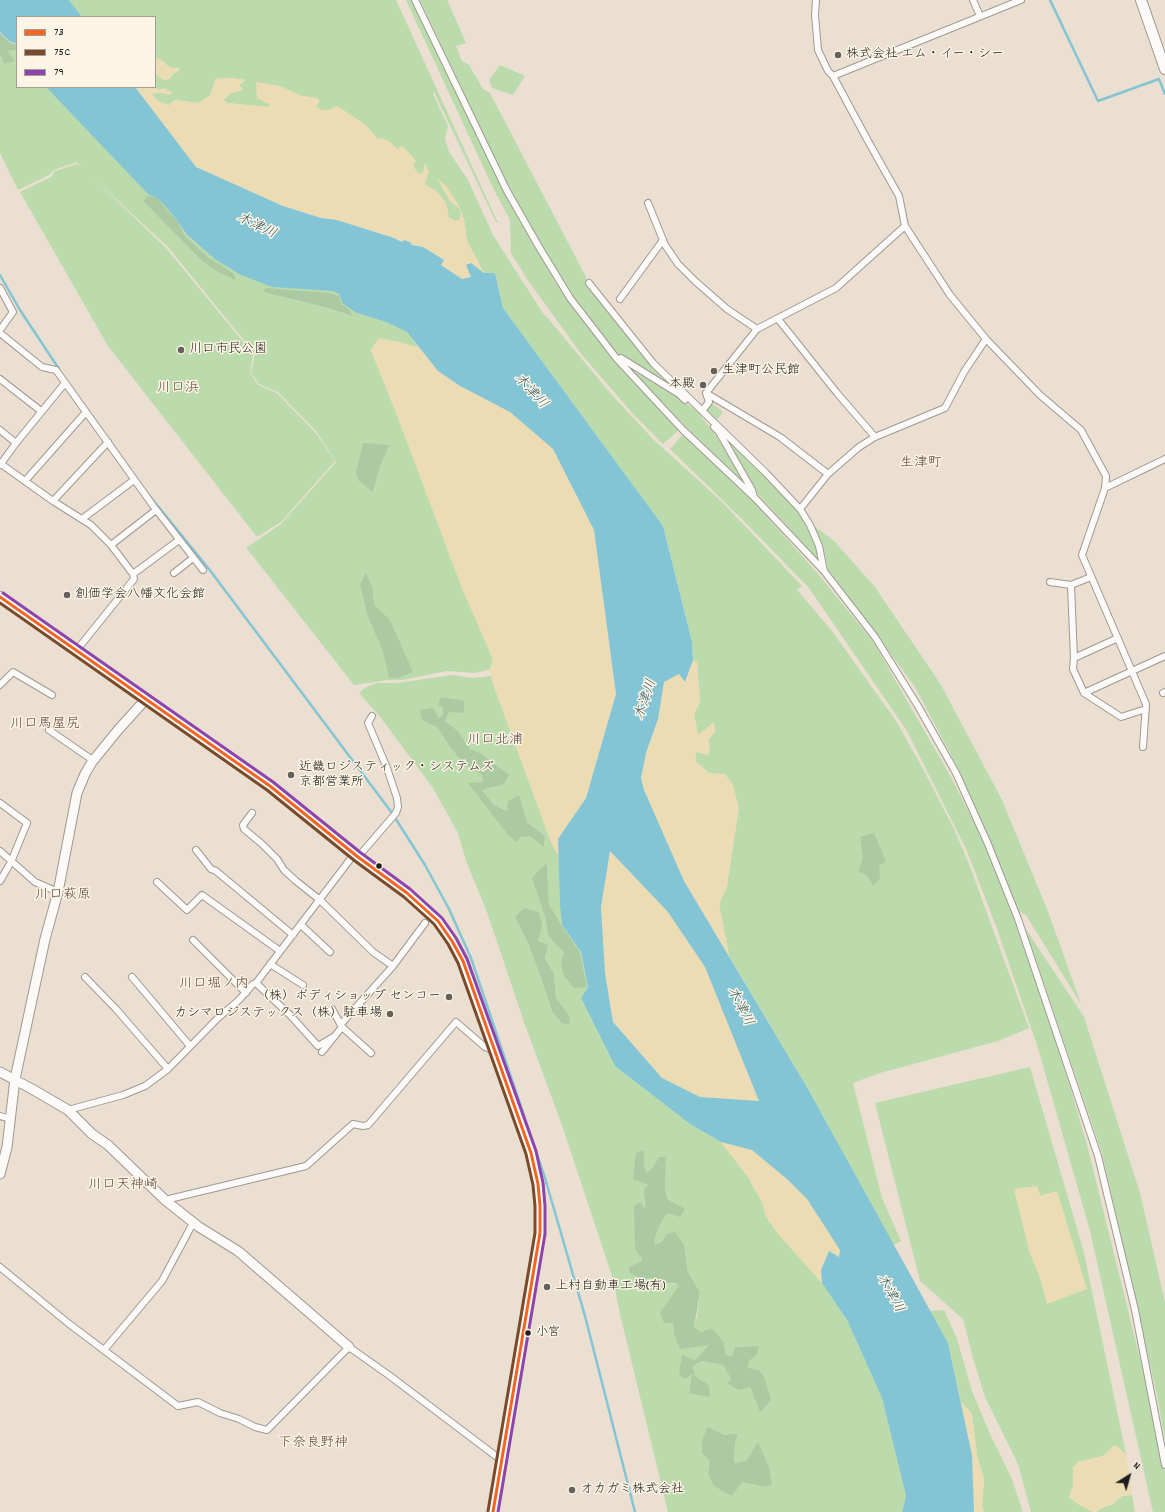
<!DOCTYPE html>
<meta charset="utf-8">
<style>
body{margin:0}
#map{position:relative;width:1165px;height:1512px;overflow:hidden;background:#eadfd0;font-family:Dekko,sans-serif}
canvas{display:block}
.legend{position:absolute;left:16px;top:16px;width:140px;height:72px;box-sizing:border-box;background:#fcf5e5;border:1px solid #a29e95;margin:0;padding:5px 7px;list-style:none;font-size:12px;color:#1c1c1c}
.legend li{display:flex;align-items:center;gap:8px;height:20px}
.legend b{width:20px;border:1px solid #a29e95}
.north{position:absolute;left:1109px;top:1456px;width:40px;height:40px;-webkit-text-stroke:3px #fcf5e5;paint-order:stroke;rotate:37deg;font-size:11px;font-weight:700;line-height:16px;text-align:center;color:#1c1c1c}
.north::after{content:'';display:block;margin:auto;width:14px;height:18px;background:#1c1c1c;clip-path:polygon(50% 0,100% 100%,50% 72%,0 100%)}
</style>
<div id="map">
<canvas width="1165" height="1512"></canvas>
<ul class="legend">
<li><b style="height:5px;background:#f26522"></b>73</li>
<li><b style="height:5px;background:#7a4b2a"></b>75C</li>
<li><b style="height:5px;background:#8e44ad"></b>79</li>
</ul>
<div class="north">N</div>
</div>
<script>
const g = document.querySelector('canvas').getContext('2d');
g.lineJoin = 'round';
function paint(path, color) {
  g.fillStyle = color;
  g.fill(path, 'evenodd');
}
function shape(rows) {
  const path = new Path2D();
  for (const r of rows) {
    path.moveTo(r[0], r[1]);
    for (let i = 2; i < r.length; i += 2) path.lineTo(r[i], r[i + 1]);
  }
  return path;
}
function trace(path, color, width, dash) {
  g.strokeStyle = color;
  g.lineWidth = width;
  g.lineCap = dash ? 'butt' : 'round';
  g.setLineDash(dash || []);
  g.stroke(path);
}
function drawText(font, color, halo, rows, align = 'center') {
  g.font = font + ' Dekko,"Klee One",sans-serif';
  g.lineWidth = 3;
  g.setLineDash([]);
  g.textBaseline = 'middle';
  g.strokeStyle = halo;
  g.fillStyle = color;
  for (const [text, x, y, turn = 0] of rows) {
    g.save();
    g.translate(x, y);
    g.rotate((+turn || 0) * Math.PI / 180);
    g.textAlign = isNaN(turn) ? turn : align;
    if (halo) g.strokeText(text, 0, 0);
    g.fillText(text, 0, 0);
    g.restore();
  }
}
const green = shape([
 [69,0,396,0,498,223,496,222,434,92,433,94,448,126,445,139,449,152,468,180,493,235,544,315,546,316,610,393,653,439,723,503,802,586,797,590,832,631,896,721,922,767,954,829,969,864,1029,1028,998,1041,880,1073,853,1083,882,1198,901,1241,893,1245,808,1089,729,956,719,904,727,887,709,773,695,761,696,752,708,755,710,748,708,740,715,731,714,723,698,735,694,714,700,702,697,662,693,660,692,642,663,526,503,308,495,273,484,273,467,241,464,220,459,207,438,180,450,201,459,208,461,214,459,220,456,221,449,218,446,203,435,190,424,184,427,178,425,164,423,173,419,174,414,168,413,163,416,161,402,146,399,150,378,139,363,123,350,115,342,109,321,110,315,106,317,98,302,96,291,92,267,107,227,103,223,100,231,93,243,90,238,85,246,80,229,78,216,79,210,95,199,103,175,100,170,106,158,101,151,93,162,93,171,95,158,90,154,87,155,87,155,74,164,80,169,79,173,74,172,68,165,64,165,62,155,58,155,17,84,17,80,15],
 [863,857,873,886,866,875,858,872],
 [406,0,413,0,500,185,535,248,591,330,680,429,663,444,635,416,582,355,527,279,511,253,510,220,492,186],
 [420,0,447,0,466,43,456,46,462,61,469,65,483,89,490,93,586,277,586,284,632,342,677,390,616,352,574,298,538,241,499,167],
 [17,50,17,87,46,87,166,207,179,223,187,235,216,260,239,274,332,291,339,294,357,313,386,322,407,332,419,348,403,343,379,338,371,350,397,415,462,588,493,659,490,669,476,673,447,671,402,680,388,680,354,685,252,555,246,548,281,524,336,462,316,431,278,392,259,384,251,373,255,354,168,247,91,176,166,248,253,354,250,373,258,385,277,393,315,432,335,461,281,522,257,537,108,346,20,192,51,177,55,171,77,164,81,166,77,162,54,170,49,175,18,190,0,153,0,54,4,64,14,61,8,51],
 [156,197,179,223,185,236,208,257,233,273,201,260,144,202],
 [297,291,332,293,338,296,341,304,350,310,351,316,328,308,263,292],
 [363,443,380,466,373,492],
 [366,574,373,589,374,605,389,677,383,652,368,617],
 [500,65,525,76,513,95,492,88,489,80],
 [630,369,680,399,697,411,712,430,750,488,688,429],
 [711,403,723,412,716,421,706,410],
 [723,433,798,510,816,547,820,562,758,494],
 [683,434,753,501,819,575,874,643,952,779,983,841,1013,917,1056,1040,1086,1141,1151,1403,1165,1473,1165,1512,1153,1512,1090,1231,1038,1048,996,926,967,851,907,731,809,588,740,517,670,449],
 [813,525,834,541,875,587,941,685,1002,800,1049,914,1081,1004,1026,915,1018,911,960,772,915,687,828,569,824,548],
 [453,675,472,678,491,676,493,684,551,842,559,857,562,925,581,952,588,987,581,998,615,1066,690,1124,721,1142,748,1177,763,1204,766,1217,779,1235,822,1283,847,1320,882,1398,906,1496,902,1512,668,1512,620,1314,613,1279,564,1131,524,1022,487,912,466,861,458,833,433,788,381,718,359,693,366,687,377,683,397,683],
 [443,707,449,712,445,721,458,731,470,749,480,753,492,788,481,789,494,805,508,811,519,796,527,822,545,836,544,848,530,836,508,835,493,814,475,783,483,782,482,775,464,764,450,747,437,727,439,718,443,715],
 [547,865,549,904,562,926,580,952,587,987,561,962,564,952,556,945,548,935,545,916,540,898],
 [515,917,541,931,538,941,554,974,556,998,569,1015,552,1011,540,975,527,941],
 [644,1151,644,1167,647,1173,653,1167,659,1157,666,1156,665,1188,667,1213,661,1223,656,1234,654,1244,662,1242,684,1245,688,1272,700,1292,697,1316,694,1327,701,1332,724,1343,726,1355,732,1356,735,1347,759,1346,757,1355,749,1361,748,1368,760,1412,750,1386,728,1383,731,1379,723,1365,702,1361,693,1366,695,1376,709,1385,689,1393,692,1372,682,1356,695,1360,709,1345,674,1334,673,1323,660,1312,680,1286,675,1284,663,1283,652,1278,644,1279,629,1268,644,1260,645,1211,644,1199,649,1185,636,1153],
 [708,1427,724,1435,738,1433,735,1443,734,1463,746,1461,758,1442,753,1483,742,1482,732,1495,708,1473,710,1461],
 [1025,928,1084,1017,1140,1193,1165,1302,1165,1440,1157,1395,1102,1153],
 [1030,1067,1084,1253,1126,1454,1115,1445,1103,1456,1078,1462,1073,1468,1073,1486,1069,1497,1078,1504,1093,1512,1031,1512,1018,1464,985,1397,973,1358,963,1319,920,1281,875,1103],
 [1037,1186,1040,1196,1057,1191,1047,1303,1040,1277,1029,1251],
 [944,1310,957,1339,972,1391,989,1432,1012,1479,1023,1512,984,1512,982,1506,984,1479,977,1456,972,1414,961,1402,948,1343,930,1311],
 [1132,1495,1135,1512,1096,1512,1103,1507,1113,1504,1122,1496]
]);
const forest = shape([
 [0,33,9,42,17,45,17,50,8,51,15,61,4,64,0,54],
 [146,196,156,197,179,223,185,236,208,257,233,273,236,280,220,273,201,260,144,202],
 [266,288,331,293,339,296,341,304,350,310,352,316,328,308,263,292],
 [363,443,389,445,380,466,373,492,359,481,356,473],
 [366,573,373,589,374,605,390,620,413,672,398,678,389,678,383,652,368,617,360,584],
 [441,697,464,701,464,713,449,712,445,721,458,731,470,749,480,753,509,775,504,784,482,790,494,805,507,811,508,801,519,795,527,822,545,836,544,848,530,836,520,837,517,842,508,835,468,783,483,782,482,775,464,764,450,747,437,727,422,720,420,710,433,708,439,718,443,715,443,707,438,705],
 [874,833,886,861,879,866,880,878,873,886,866,875,858,872,863,857,860,837],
 [547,864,549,904,562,926,580,952,587,987,574,988,563,974,561,962,564,952,556,945,548,935,545,916,532,878,542,867],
 [524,908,538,912,542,922,541,931,538,941,548,945,545,957,554,974,556,998,569,1015,570,1025,562,1023,552,1011,540,975,527,941,515,917],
 [644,1150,644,1167,647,1173,653,1167,659,1157,666,1156,665,1188,667,1199,685,1209,680,1217,667,1213,661,1223,656,1234,654,1244,662,1242,666,1234,675,1232,684,1245,688,1272,700,1292,694,1327,701,1332,712,1328,724,1343,726,1355,732,1356,735,1347,759,1346,757,1355,749,1361,748,1368,759,1370,764,1377,771,1400,760,1412,750,1387,739,1390,727,1383,731,1379,723,1365,702,1361,693,1366,695,1376,709,1385,710,1397,689,1393,692,1373,686,1379,679,1375,682,1355,695,1360,709,1345,680,1349,674,1334,673,1323,664,1323,660,1312,679,1286,675,1283,663,1283,652,1278,644,1279,631,1274,628,1268,643,1260,635,1249,634,1206,640,1202,645,1209,644,1189,649,1185,633,1179,636,1153],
 [708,1427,724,1435,738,1433,735,1443,734,1463,746,1461,758,1442,769,1467,772,1484,766,1487,742,1482,732,1496,714,1486,708,1473,710,1461,702,1453,702,1440]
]);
const sand = shape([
 [155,58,165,62,165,65,172,68,177,67,180,70,173,74,169,79,164,80,155,74],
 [229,78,246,80,239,85,243,90,231,93,223,100,227,103,267,107,271,105,257,98,256,82,280,86,302,96,317,98,320,101,316,106,321,110,330,110,336,106,342,109,350,115,363,123,378,139,381,138,389,141,399,150,399,147,402,146,416,161,413,163,414,168,419,174,423,173,425,163,429,172,424,184,435,190,446,203,449,218,456,221,459,220,461,214,459,208,450,201,437,178,448,188,459,206,464,220,467,241,484,273,470,263,466,265,471,277,462,279,441,265,444,260,423,247,402,242,394,238,337,220,321,218,283,206,196,167,135,87,154,87,158,90,164,88,172,92,171,95,162,93,151,94,158,101,170,105,174,100,199,103,210,95,216,79],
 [379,338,403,343,419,348,438,371,460,386,510,412,553,449,594,530,616,694,586,798,558,839,559,857,551,842,493,684,490,669,493,659,462,588,397,415,371,350],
 [693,660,697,662,700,702,694,714,698,735,714,722,715,731,708,740,710,748,707,755,696,752,695,761,709,773,725,774,733,785,739,808,727,887,719,904,729,956,684,881,648,802,641,778,646,753,658,719,664,682,679,674,686,681],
 [610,851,668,912,705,967,759,1101,700,1097,662,1078,613,1022,605,973,601,907],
 [721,1142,752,1150,788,1180,807,1199,840,1250,839,1257,829,1251,821,1270,822,1283,779,1235,766,1216,763,1204,748,1177],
 [1037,1186,1040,1196,1057,1191,1087,1289,1047,1304,1040,1277,1029,1251,1014,1189],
 [961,1402,972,1414,977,1456,984,1479,982,1506,984,1512,974,1512,972,1455],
 [1115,1445,1126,1454,1132,1495,1122,1496,1113,1504,1093,1512,1078,1504,1069,1497,1073,1486,1073,1468,1078,1462,1103,1456]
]);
const water = shape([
 [0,0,69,0,82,17,17,17,17,44,9,41,0,32],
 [46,87,135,87,196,167,283,206,321,218,337,220,394,238,402,242,404,240,410,242,412,245,423,247,444,260,441,265,462,279,471,277,466,265,471,263,484,273,495,273,503,308,663,526,692,642,693,660,685,682,679,674,664,682,658,719,646,753,641,778,644,790,684,881,808,1089,948,1343,972,1455,974,1512,902,1512,906,1496,882,1398,847,1320,822,1283,821,1270,829,1251,839,1257,840,1250,807,1199,788,1180,752,1150,721,1142,690,1124,615,1066,581,998,588,987,581,952,562,925,560,904,558,839,586,798,616,694,594,530,553,449,510,412,460,386,438,371,407,332,386,322,357,313,343,304,339,294,332,291,272,287,239,274,216,260,187,235,179,223,166,207,156,197,149,195],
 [610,851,668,912,705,967,759,1101,700,1097,662,1078,613,1022,605,973,601,907]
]);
const stream = shape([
 [1050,0,1098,101,1159,79,1165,94],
 [0,275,20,310,59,369],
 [148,494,209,569,392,813,425,865,449,909,471,958,545,1178,585,1316,635,1512]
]);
const street = shape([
 [415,0,507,191,539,247,570,298,617,359,683,430,754,497,824,571,875,637,918,706,956,773,988,844,1018,919,1098,1156,1135,1310,1165,1465],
 [816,0,815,15,818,50,828,71,833,76,868,141,899,196,905,226,950,295,986,339,1040,395,1081,430,1106,476,1105,488,1082,555,1146,704,1143,747],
 [973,0,980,16],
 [833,76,1021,0],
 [648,203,665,245,678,264,695,281,727,309,757,329],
 [589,283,653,363,766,473,800,509,810,525,819,546,824,571],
 [0,288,13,312,0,330],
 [620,299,663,240],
 [778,319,837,393,875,437],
 [0,333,42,367,56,370,154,507,203,570],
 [621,358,679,394,685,400],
 [0,379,41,411],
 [706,393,757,329,836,288,905,226],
 [706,393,780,437,828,474],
 [702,411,709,402,706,393],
 [714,427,719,432,752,490,754,497],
 [0,430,16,443],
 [1,464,53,501,91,525,111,545,133,574,134,579,76,651],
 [0,465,16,443,65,383],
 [25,481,86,412],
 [1105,488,1165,459],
 [53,501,108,442],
 [800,509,828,474,859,447,875,437,945,408,964,372,986,339],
 [82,519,134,480],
 [111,545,156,510],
 [174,573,193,558],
 [133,574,179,540],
 [1050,582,1071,585,1091,577],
 [1071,585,1074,658,1073,669,1084,693,1121,717,1146,709],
 [1074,658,1118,638],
 [0,685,13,672,52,695],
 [1084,693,1165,656],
 [1163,693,1165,692],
 [49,730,94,761],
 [0,803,27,823,11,862,0,881],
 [252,813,243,825,244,829,262,844,277,859,284,870,296,881,320,900,373,952,393,966,425,923],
 [196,850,211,869,216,871,293,935],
 [0,851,35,882,58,892],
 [358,857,396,813,398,807,397,798,387,768,368,723,372,716],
 [157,882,187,910,202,895,280,951],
 [301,925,330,952],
 [193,940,246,993],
 [270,964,303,985],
 [85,977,116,1009,168,1069],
 [132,977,190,1046],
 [256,983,290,1015,318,1046,335,1036],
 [332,1009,342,1027,371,1053],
 [341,1024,393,966],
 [322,1052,342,1027],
 [68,1110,123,1095,145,1086,168,1069,218,1018,239,1000,253,984,256,983,355,853],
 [0,1116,11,1119],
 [165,1200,306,1166,353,1124,363,1126,368,1125,456,1022,485,1047,495,1051],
 [0,1267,68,1323,178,1406,198,1402,220,1413,239,1419,255,1427,267,1430,349,1347,390,1376,501,1460],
 [104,1350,162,1281,193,1223]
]);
const secondary = shape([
 [0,1072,32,1089,68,1110,92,1134,108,1145,165,1200,199,1227,238,1251,349,1347],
 [0,1174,7,1147,15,1079,45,939,58,892,77,793,85,774,92,762,118,730,146,699]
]);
const primary = shape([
 [1141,0,1165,69],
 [0,597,270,786,358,857,407,893,438,921,452,941,463,961,531,1153,538,1184,540,1206,540,1233,493,1512]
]);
const bus1 = shape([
 [0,597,270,786,358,857,407,893,438,921,452,941,463,961,531,1153,538,1184,540,1206,540,1233,493,1512]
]);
const bus2 = shape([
 [0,603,267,790,355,861,404,897,434,924,448,944,458,963,526,1154,533,1185,535,1206,535,1233,488,1511]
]);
const bus3 = shape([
 [3,593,273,782,361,853,410,889,442,918,456,938,467,959,536,1151,543,1183,545,1206,545,1234,498,1512]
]);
const markers = [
 [838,55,4,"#64605b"],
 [181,350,4,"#64605b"],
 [714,371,4,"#64605b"],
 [703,385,4,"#64605b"],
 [67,595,4,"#64605b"],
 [291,775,4,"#64605b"],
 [379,866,3.5,"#1c1c1c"],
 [449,997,4,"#64605b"],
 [390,1014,4,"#64605b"],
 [547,1287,4,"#64605b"],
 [528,1333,3.5,"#1c1c1c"],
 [572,1490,4,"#64605b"]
];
const busNames = [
 ["小宮",536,1333]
];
const poiNames = [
 ["株式会社 エム・イー・シー",846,55],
 ["川口市民公園",189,350],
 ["生津町公民館",722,371],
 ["本殿",695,385,"right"],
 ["創価学会八幡文化会館",75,595],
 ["近畿ロジスティック・システムズ",299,768],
 ["京都営業所",299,783],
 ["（株）ボディショップ センコー",441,997,"right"],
 ["カシマロジステックス（株）駐車場",382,1014,"right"],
 ["上村自動車工場(有)",555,1287],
 ["オカガミ株式会社",580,1490]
];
const waterNames = [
 ["木津川",256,227,26],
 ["木津川",530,392,47],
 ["木津川",647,700,-72],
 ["木津川",739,1007,63],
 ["木津川",889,1294,61]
];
const neighbourhoodNames = [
 ["川口浜",178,389],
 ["生津町",921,464],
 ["川口馬屋尻",45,725],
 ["川口北浦",495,741],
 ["川口萩原",63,896],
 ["川口堀ノ内",214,985],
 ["川口天神崎",123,1186],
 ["下奈良野神",313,1444]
];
paint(green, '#bbdbac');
paint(forest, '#abcaa1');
paint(sand, '#ecdcb4');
paint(water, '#84c5d5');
trace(stream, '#84c5d5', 2.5);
trace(street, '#9f9991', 8);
trace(secondary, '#9f9991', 11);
trace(primary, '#9f9991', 12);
trace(street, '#fcfaf8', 6);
trace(secondary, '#fcfaf8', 9);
trace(primary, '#fcfaf8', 10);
trace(bus1, '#f26522', 3);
trace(bus2, '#7a4b2a', 3);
trace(bus3, '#8e44ad', 3);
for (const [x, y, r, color] of markers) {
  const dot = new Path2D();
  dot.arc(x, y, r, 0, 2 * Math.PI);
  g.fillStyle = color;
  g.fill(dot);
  trace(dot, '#fcf5e5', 1.5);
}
drawText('12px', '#1c1c1c', '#fcf5e5', busNames, 'left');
drawText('13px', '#1c1c1c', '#fcf5e5', poiNames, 'left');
drawText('italic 14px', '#345b67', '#fcf5e5', waterNames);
drawText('14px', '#614940', '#fcf5e5', neighbourhoodNames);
</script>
